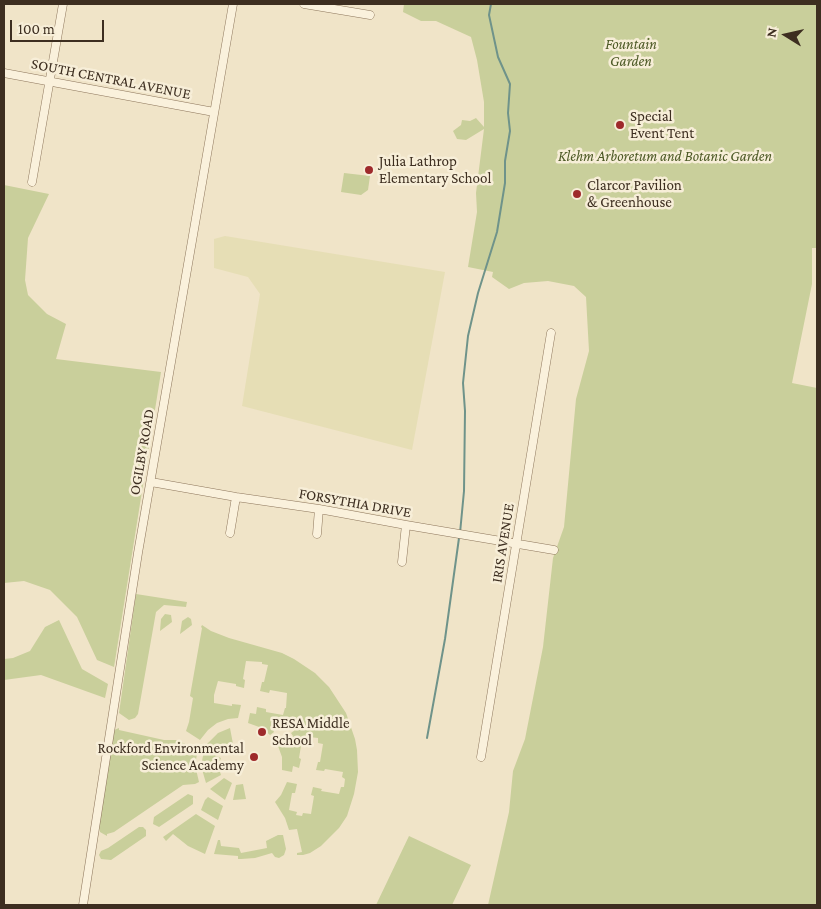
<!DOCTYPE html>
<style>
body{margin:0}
#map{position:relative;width:821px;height:909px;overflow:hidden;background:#f0e4c8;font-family:"Crimson Pro",serif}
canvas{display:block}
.frame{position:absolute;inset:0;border:5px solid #3d2e20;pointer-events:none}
.north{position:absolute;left:761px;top:10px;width:50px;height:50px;-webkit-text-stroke:4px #f7eed8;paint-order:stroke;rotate:280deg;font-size:14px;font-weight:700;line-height:20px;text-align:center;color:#3d2e20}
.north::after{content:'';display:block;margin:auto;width:18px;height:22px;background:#3d2e20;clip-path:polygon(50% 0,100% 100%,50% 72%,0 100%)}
.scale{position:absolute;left:10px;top:20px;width:94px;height:22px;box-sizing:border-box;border:2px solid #3d2e20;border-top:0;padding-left:6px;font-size:15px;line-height:18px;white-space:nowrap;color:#3d2e20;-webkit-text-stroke:4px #f7eed8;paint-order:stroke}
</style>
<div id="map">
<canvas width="821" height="909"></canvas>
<div class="frame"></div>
<div class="north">N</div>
<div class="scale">100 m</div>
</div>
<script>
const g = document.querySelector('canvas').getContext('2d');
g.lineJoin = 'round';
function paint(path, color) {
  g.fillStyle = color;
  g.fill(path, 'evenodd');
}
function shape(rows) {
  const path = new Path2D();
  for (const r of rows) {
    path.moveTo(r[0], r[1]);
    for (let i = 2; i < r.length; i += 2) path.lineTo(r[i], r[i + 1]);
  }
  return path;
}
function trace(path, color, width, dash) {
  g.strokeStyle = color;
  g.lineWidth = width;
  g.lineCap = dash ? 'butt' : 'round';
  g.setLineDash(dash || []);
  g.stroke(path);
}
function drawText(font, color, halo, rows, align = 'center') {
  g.font = font + ' "Crimson Pro",serif';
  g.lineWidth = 5;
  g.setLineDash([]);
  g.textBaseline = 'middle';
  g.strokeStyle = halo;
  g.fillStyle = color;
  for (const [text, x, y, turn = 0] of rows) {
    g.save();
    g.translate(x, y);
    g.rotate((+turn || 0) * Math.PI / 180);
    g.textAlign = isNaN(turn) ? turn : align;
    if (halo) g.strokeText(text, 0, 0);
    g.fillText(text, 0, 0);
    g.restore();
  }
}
const farmland = shape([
 [225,236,445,272,412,450,242,406,260,294,248,277,214,268,214,239]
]);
const green = shape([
 [404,4,817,4,817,248,812,248,812,284,792,383,817,388,817,905,488,905,509,812,513,771,525,739,543,647,553,558,564,527,576,399,589,351,586,297,574,286,548,281,524,283,509,289,492,277,493,272,468,267,477,212,476,193,484,129,466,140,457,139,453,131,461,125,462,120,470,121,476,118,484,127,484,102,477,60,471,37,436,21,421,21,403,12],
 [344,173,370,176,368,190,361,195,341,192],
 [4,185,49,194,28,238,25,280,28,295,47,314,66,324,56,359,161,372,114,667,97,660,77,617,50,590,24,581,4,583],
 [136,594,187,602,186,607,164,605,156,612,138,714,135,718,129,720,119,713],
 [165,614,171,615,172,622,160,631,161,619],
 [188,617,191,619,192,625,180,634,182,621],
 [59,620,82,669,108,684,105,698,41,675,4,680,4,659,13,658,30,651,45,627],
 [202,625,211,631,229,638,282,653,294,659,315,673,329,687,346,713,355,739,357,750,358,772,354,794,347,816,339,828,321,846,310,853,303,855,297,855,297,853,302,852,297,829,289,830,285,818,275,802,281,795,287,782,297,784,295,793,292,793,289,810,297,812,296,815,302,816,303,813,311,814,314,796,311,795,313,787,322,789,321,791,339,794,341,787,344,787,345,779,342,777,343,772,325,769,324,771,316,770,318,762,320,762,323,744,318,743,318,738,309,737,308,741,302,740,299,758,301,759,299,768,293,766,292,772,282,770,282,757,278,746,289,741,288,740,293,736,291,733,298,728,298,723,295,721,288,726,287,724,280,727,279,726,273,730,274,732,270,735,262,728,248,723,250,713,256,714,257,707,266,709,266,712,283,715,285,708,286,708,287,693,270,690,269,693,260,691,262,682,264,682,268,665,262,664,262,662,246,661,243,679,245,680,244,688,236,686,236,684,218,681,214,695,214,703,232,706,232,704,241,705,238,718,228,719,217,723,208,730,200,740,186,731,189,722,193,698,190,696,202,628,201,627],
 [119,728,119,730,164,740,176,740,198,749,195,765,199,782,195,784,183,785,114,832,107,834,107,836,100,832,99,826,113,735,114,730],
 [230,728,233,744,228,747,222,753,207,744,218,733],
 [204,751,221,758,218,765,221,775,206,783,201,766],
 [224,778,232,783,225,800,210,789],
 [243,784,246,799,233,800,236,785],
 [188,794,193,796,193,804,159,827,153,824,154,817],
 [208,797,223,806,218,820,201,810,205,800],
 [196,814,215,826,205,854,188,846,173,834,166,841,163,837],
 [139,827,143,827,146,830,146,836,111,860,101,859,99,855,101,851,108,848],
 [278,835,283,835,286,849,284,855,279,858,275,857,272,853,255,858,241,859,238,859,238,856,214,854,218,840,220,840,221,846,239,848,241,853,267,848,266,841],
 [409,836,471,865,452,905,376,905]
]);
const stream = shape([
 [460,533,464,491,465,411,463,383,468,336,478,293,497,232,505,183,505,161,510,131,508,113,510,84,498,57,489,15,491,4],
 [427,738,445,639,459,538]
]);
const minor = shape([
 [304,4,370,15],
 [4,73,214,112],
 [32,182,63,4],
 [151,482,236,497,319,509,406,525,554,550],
 [230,533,236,497],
 [317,534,319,509],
 [402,562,406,525],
 [481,757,551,333],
 [83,905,138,553,233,4]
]);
const markers = [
 [620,125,5,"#9e2a2b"],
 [369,170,5,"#9e2a2b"],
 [577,194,5,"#9e2a2b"],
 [262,732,5,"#9e2a2b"],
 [254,757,5,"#9e2a2b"]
];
const parkNames = [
 ["Fountain",631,44],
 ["Garden",631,61],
 ["Klehm Arboretum and Botanic Garden",665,156]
];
const streetNames = [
 ["SOUTH CENTRAL AVENUE",111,79,11],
 ["OGILBY ROAD",142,452,-80],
 ["FORSYTHIA DRIVE",355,503,10],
 ["IRIS AVENUE",503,543,-81]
];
const poiNames = [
 ["Special",630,116],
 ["Event Tent",630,133],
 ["Julia Lathrop",379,161],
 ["Elementary School",379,178],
 ["Clarcor Pavilion",587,185],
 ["& Greenhouse",587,202],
 ["RESA Middle",272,723],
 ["School",272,740],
 ["Rockford Environmental",244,748,"right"],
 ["Science Academy",244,765,"right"]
];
paint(farmland, '#e6deb5');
paint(green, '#c9cf9b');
trace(stream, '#6f938a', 2);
trace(minor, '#8d765c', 9);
trace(minor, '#faf1dc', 8);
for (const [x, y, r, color] of markers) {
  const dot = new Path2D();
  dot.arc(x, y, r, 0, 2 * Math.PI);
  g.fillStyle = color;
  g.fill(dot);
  trace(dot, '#f7eed8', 2);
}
drawText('italic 15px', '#4d5a26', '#f7eed8', parkNames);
drawText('15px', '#3d2e20', '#f7eed8', streetNames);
drawText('15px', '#3d2e20', '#f7eed8', poiNames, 'left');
</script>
